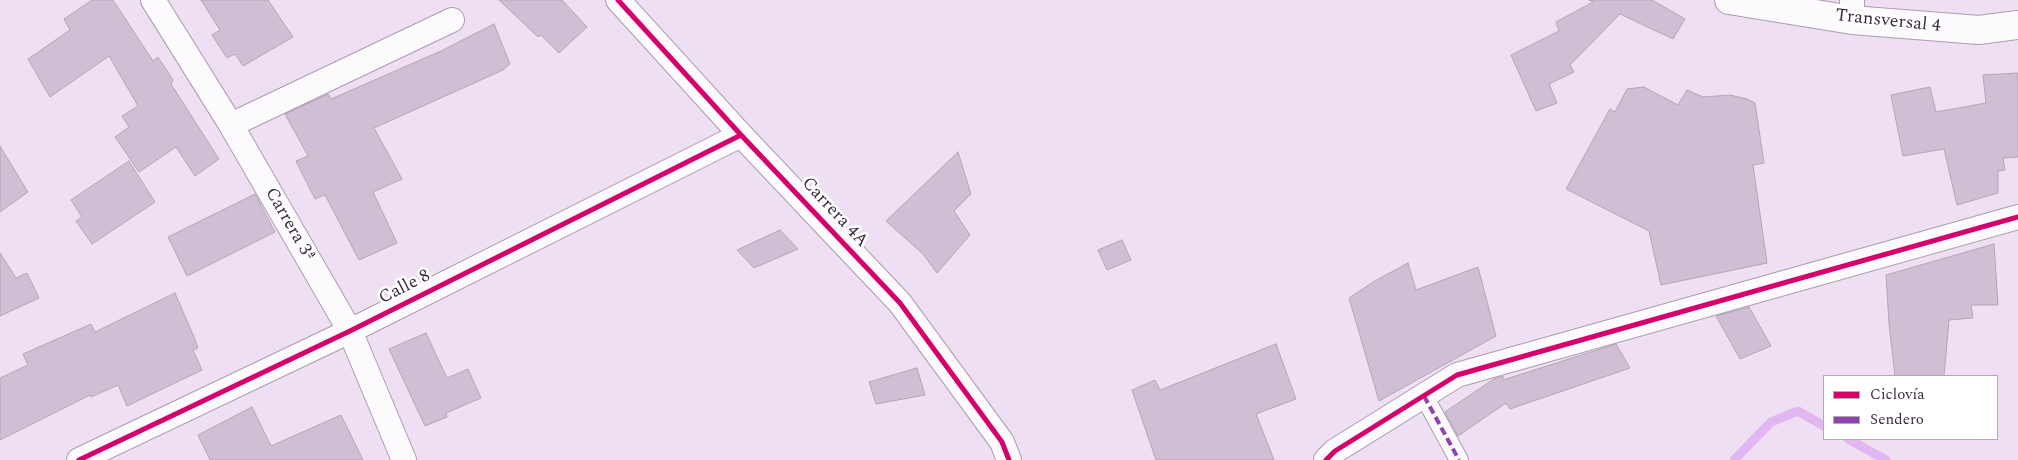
<!DOCTYPE html>
<meta charset="utf-8">
<style>
body{margin:0}
#map{position:relative;width:2018px;height:460px;overflow:hidden;background:#eee0f2;font-family:Spectral,serif}
canvas{display:block}
.legend{position:absolute;left:1823px;top:375px;width:175px;height:65px;box-sizing:border-box;background:#fff;border:1px solid #b1aab3;margin:0;padding:6px 9px;list-style:none;font-size:15px;color:#3b2b40}
.legend li{display:flex;align-items:center;gap:10px;height:25px}
.legend b{width:25px;border:1px solid #b1aab3}
</style>
<div id="map">
<canvas width="2018" height="460"></canvas>
<ul class="legend">
<li><b style="height:6px;background:#d6006c"></b>Ciclovía</li>
<li><b style="height:6px;background:#8e44ad"></b>Sendero</li>
</ul>
</div>
<script>
const g = document.querySelector('canvas').getContext('2d');
g.lineJoin = 'round';
function shape(rows) {
  const path = new Path2D();
  for (const r of rows) {
    path.moveTo(r[0], r[1]);
    for (let i = 2; i < r.length; i += 2) path.lineTo(r[i], r[i + 1]);
  }
  return path;
}
function trace(path, color, width, dash) {
  g.strokeStyle = color;
  g.lineWidth = width;
  g.lineCap = dash ? 'butt' : 'round';
  g.setLineDash(dash || []);
  g.stroke(path);
}
function paint(path, color) {
  g.fillStyle = color;
  g.fill(path, 'evenodd');
}
function drawText(font, color, halo, rows, align = 'center') {
  g.font = font + ' Spectral,serif';
  g.lineWidth = 5;
  g.setLineDash([]);
  g.textBaseline = 'middle';
  g.strokeStyle = halo;
  g.fillStyle = color;
  for (const [text, x, y, turn = 0] of rows) {
    g.save();
    g.translate(x, y);
    g.rotate((+turn || 0) * Math.PI / 180);
    g.textAlign = isNaN(turn) ? turn : align;
    if (halo) g.strokeText(text, 0, 0);
    g.fillText(text, 0, 0);
    g.restore();
  }
}
const stream = shape([
 [1848,439,1886,460],
 [1734,460,1771,422,1798,411,1824,426]
]);
const building = shape([
 [92,0,113,0,153,61,158,57,173,80,171,84,219,159,195,176,176,147,139,172,115,137,129,127,122,116,138,106,109,56,50,97,28,59,70,30,64,19,92,0],
 [201,0,268,0,293,37,243,66,235,54,227,58,212,35,220,30,201,0],
 [499,0,562,0,587,27,559,53,541,35,538,37,499,0],
 [1589,0,1652,0,1685,19,1673,39,1620,14,1570,65,1574,72,1549,84,1557,103,1536,111,1511,55,1559,31,1556,22,1593,2,1589,0],
 [494,24,510,64,503,70,374,128,402,179,373,192,397,243,359,260,325,195,315,199,296,161,308,156,285,114,328,94,331,99,441,51,494,24],
 [2018,73,2018,157,2003,158,2005,170,1998,171,1998,193,1957,205,1944,149,1903,156,1891,95,1930,87,1936,112,1986,103,1983,75,2018,73],
 [1644,87,1678,105,1687,90,1703,97,1730,95,1747,99,1755,103,1764,163,1753,165,1767,263,1661,285,1649,231,1566,189,1610,109,1615,112,1627,89,1644,87],
 [0,146,28,192,0,212,0,146],
 [958,152,971,194,954,211,970,235,937,273,923,254,886,221,958,152],
 [129,161,155,202,92,244,76,221,82,217,71,200,129,161],
 [255,194,275,232,187,276,168,237,255,194],
 [780,230,798,249,754,268,737,250,780,230],
 [1122,240,1131,260,1107,270,1098,250,1122,240],
 [1994,244,1998,305,1971,305,1973,318,1949,320,1944,376,1895,376,1889,324,1886,275,1994,244],
 [0,253,16,278,27,273,39,298,0,316,0,253],
 [1408,263,1416,290,1478,267,1496,336,1379,401,1349,298,1373,282,1408,263],
 [175,293,194,337,198,348,193,350,202,370,127,406,118,385,91,397,90,395,0,440,0,378,28,365,23,354,91,324,95,332,175,293],
 [1749,307,1771,346,1740,359,1716,316,1749,307],
 [426,333,447,378,468,369,481,398,446,413,447,417,425,426,389,349,426,333],
 [1276,344,1296,399,1256,414,1274,460,1156,460,1132,390,1155,380,1160,390,1276,344],
 [1616,344,1630,368,1510,409,1506,403,1458,436,1445,412,1494,379,1503,376,1503,380,1616,344],
 [917,368,925,395,876,404,869,382,917,368],
 [252,407,271,446,341,415,363,460,210,460,198,435,252,407]
]);
const pedestrian = shape([
 [1424,396,1459,460]
]);
const minor = shape([
 [153,0,231,125,350,331,404,460],
 [618,0,741,135,900,303,1002,442,1009,460],
 [1852,20,1852,0],
 [231,125,452,20],
 [79,460,350,331,741,135],
 [1326,460,1335,451,1457,375,2018,217]
]);
const tertiary = shape([
 [1729,0,1852,20,1979,30,2018,25]
]);
const quiet = shape([
 [1424,396,1459,460]
]);
const cycleway = shape([
 [618,0,741,135,900,303,1002,442,1009,460],
 [79,460,350,331,741,135],
 [1326,460,1335,451,1457,375,2018,217]
]);
const streetNames = [
 ["Transversal 4",1888,22,6],
 ["Carrera 4A",834,213,47],
 ["Carrera 3ª",289,225,60],
 ["Calle 8",405,288,-27]
];
trace(stream, '#e2b6f1', 9);
paint(building, '#d0bed5');
trace(building, '#b2a5b6', 1);
trace(pedestrian, '#ab9daf', 20);
trace(minor, '#ab9daf', 26);
trace(tertiary, '#ab9daf', 30);
trace(pedestrian, '#fcfafd', 18);
trace(minor, '#fcfafd', 24);
trace(tertiary, '#fcfafd', 28);
trace(quiet, '#8e44ad', 4, [8, 4]);
trace(cycleway, '#d6006c', 5);
drawText('18px', '#3b2b40', '#fff', streetNames);
</script>
